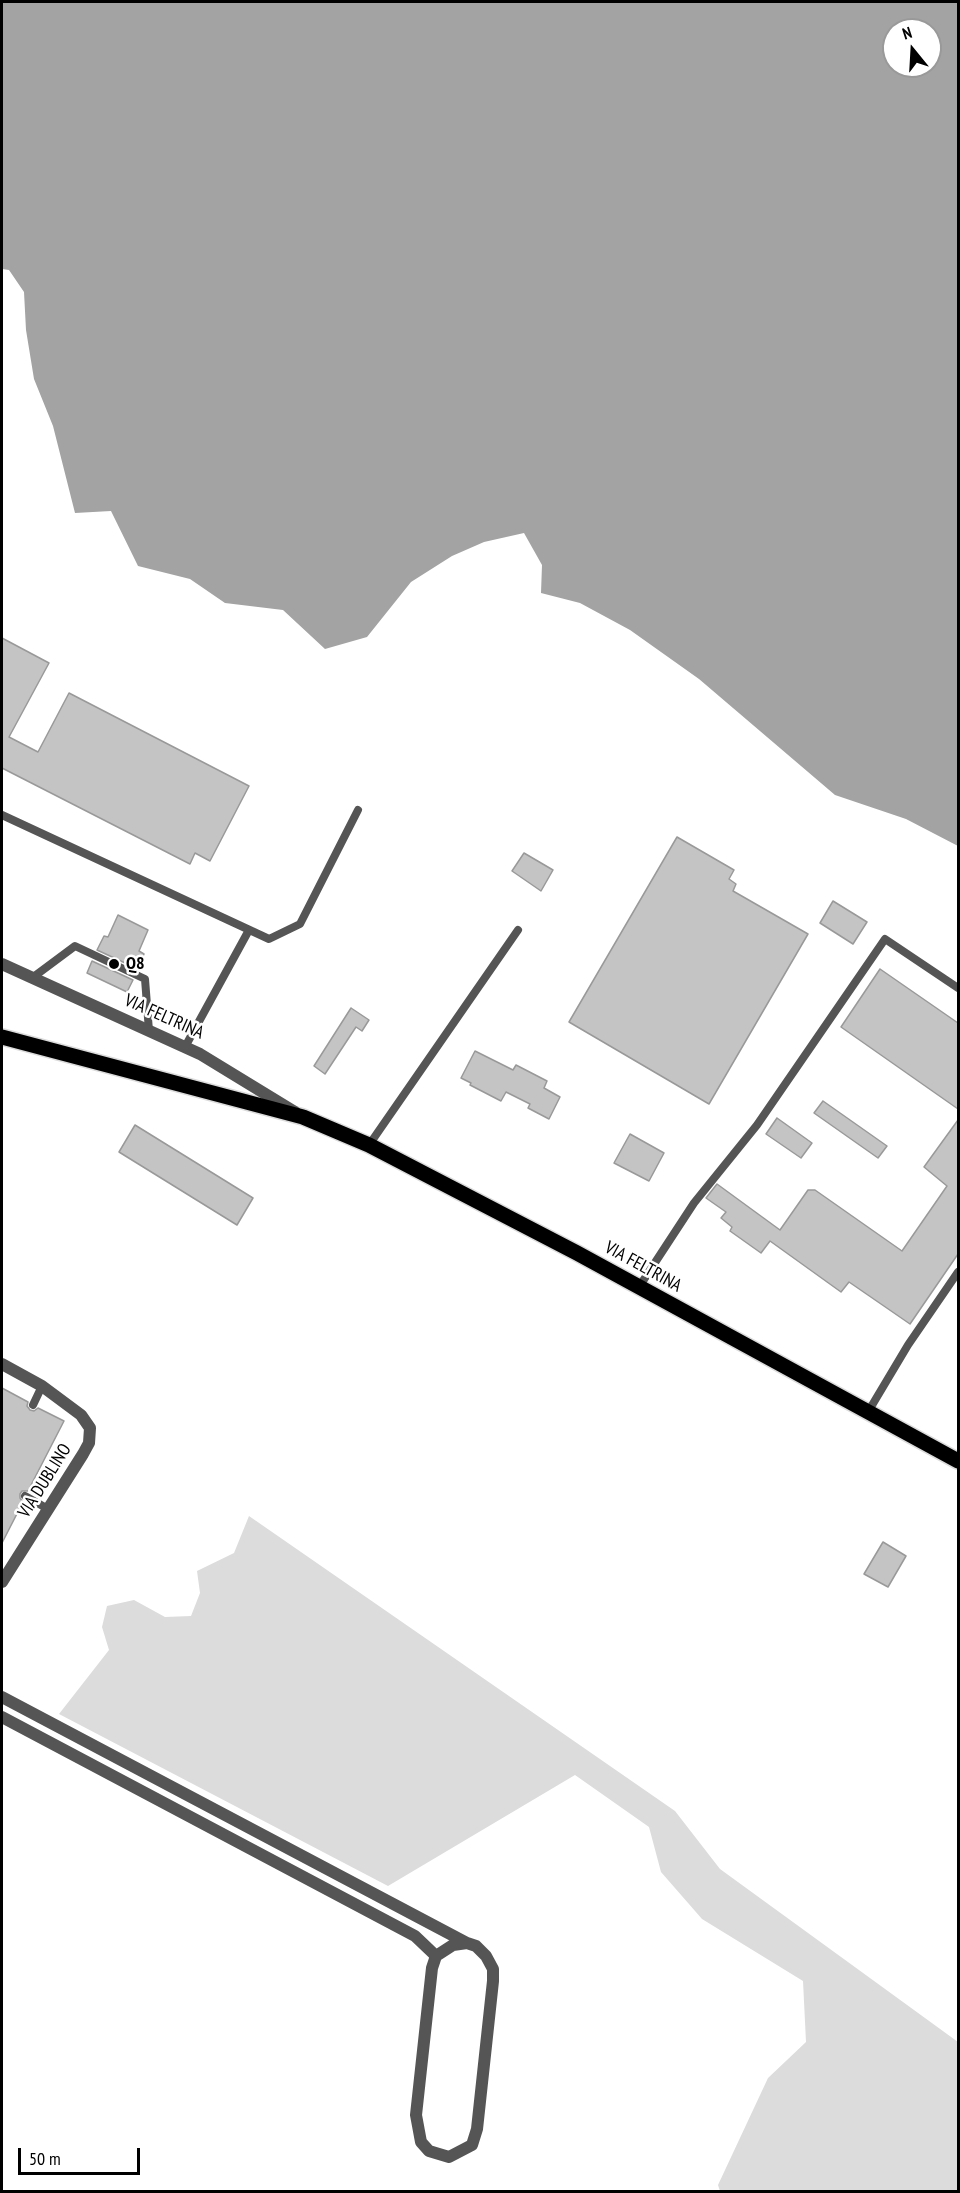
<!DOCTYPE html>
<style>
body{margin:0}
#map{position:relative;width:960px;height:2193px;overflow:hidden;background:#fff;font-family:"PT Sans Narrow",sans-serif}
canvas{display:block}
.frame{position:absolute;inset:0;border:3px solid #000;pointer-events:none}
.north{position:absolute;left:882px;top:18px;width:60px;height:60px;box-sizing:border-box;background:#fff;border:2px solid #999;border-radius:50%;rotate:342deg;font-size:16px;font-weight:700;line-height:24px;text-align:center;color:#000}
.north::after{content:'';display:block;margin:auto;width:21px;height:27px;background:#000;clip-path:polygon(50% 0,100% 100%,50% 72%,0 100%)}
.scale{position:absolute;left:18px;top:2148px;width:122px;height:27px;box-sizing:border-box;border:3px solid #000;border-top:0;padding-left:8px;font-size:18px;line-height:21px;white-space:nowrap;color:#000;-webkit-text-stroke:4px #fff;paint-order:stroke}
</style>
<div id="map">
<canvas width="960" height="2193"></canvas>
<div class="frame"></div>
<div class="north">N</div>
<div class="scale">50 m</div>
</div>
<script>
const g = document.querySelector('canvas').getContext('2d');
g.lineJoin = 'round';
function paint(path, color) {
  g.fillStyle = color;
  g.fill(path, 'evenodd');
}
function shape(rows) {
  const path = new Path2D();
  for (const r of rows) {
    path.moveTo(r[0], r[1]);
    for (let i = 2; i < r.length; i += 2) path.lineTo(r[i], r[i + 1]);
  }
  return path;
}
function trace(path, color, width, dash) {
  g.strokeStyle = color;
  g.lineWidth = width;
  g.lineCap = dash ? 'butt' : 'round';
  g.setLineDash(dash || []);
  g.stroke(path);
}
function drawText(font, color, halo, rows, align = 'center') {
  g.font = font + ' "PT Sans Narrow",sans-serif';
  g.lineWidth = 5;
  g.setLineDash([]);
  g.textBaseline = 'middle';
  g.strokeStyle = halo;
  g.fillStyle = color;
  for (const [text, x, y, turn = 0] of rows) {
    g.save();
    g.translate(x, y);
    g.rotate((+turn || 0) * Math.PI / 180);
    g.textAlign = isNaN(turn) ? turn : align;
    if (halo) g.strokeText(text, 0, 0);
    g.fillText(text, 0, 0);
    g.restore();
  }
}
const green = shape([
 [249,1516,675,1811,720,1869,958,2042,958,2191,720,2191,718,2185,768,2078,806,2042,803,1981,702,1919,661,1872,649,1827,575,1775,388,1886,59,1714,109,1650,102,1627,107,1606,134,1600,165,1617,191,1616,200,1593,197,1571,234,1553]
]);
const water = shape([
 [2,2,958,2,958,846,906,819,835,795,699,679,630,630,580,603,541,593,542,565,524,533,484,542,452,556,411,582,367,637,325,649,283,610,225,603,190,579,138,566,111,511,75,513,53,426,34,379,26,330,24,292,9,270,2,269],
 [894,30,930,30,930,66,894,66]
]);
const building = shape([
 [2,638,49,663,9,737,38,752,69,693,249,786,210,861,195,853,190,864,2,768,2,638],
 [677,837,734,870,729,879,736,884,733,891,808,934,709,1104,569,1022,677,837],
 [524,853,553,870,541,891,512,871,524,853],
 [833,901,867,922,853,944,820,923,833,901],
 [118,915,148,930,139,951,144,954,138,969,97,950,104,936,108,937,118,915],
 [92,961,133,980,127,992,87,973,92,961],
 [880,969,958,1023,958,1109,841,1027,880,969],
 [351,1008,369,1020,362,1031,356,1027,325,1074,314,1066,351,1008],
 [475,1051,513,1070,516,1065,547,1081,544,1088,560,1097,549,1119,528,1108,530,1104,506,1092,501,1101,470,1085,471,1083,461,1078,475,1051],
 [823,1101,887,1146,878,1158,814,1113,823,1101],
 [777,1118,812,1143,801,1158,766,1134,777,1118],
 [958,1120,958,1254,910,1324,849,1282,841,1292,770,1241,761,1253,730,1231,732,1227,721,1218,726,1212,706,1198,717,1184,780,1230,808,1190,815,1190,902,1251,947,1186,924,1167,958,1120],
 [135,1125,253,1198,237,1225,119,1152,135,1125],
 [630,1134,664,1153,649,1181,614,1163,630,1134],
 [2,1388,28,1402,27,1406,30,1410,34,1411,38,1408,64,1421,28,1491,22,1491,20,1494,20,1498,23,1502,2,1543,2,1388],
 [883,1542,906,1556,888,1587,864,1574,883,1542]
]);
const service = shape([
 [2,815,269,939,300,924,358,810],
 [32,978,75,946,145,979,149,1031],
 [185,1047,249,930],
 [369,1145,518,930],
 [639,1287,694,1203,757,1125,885,939,958,988],
 [33,1405,42,1386],
 [868,1412,908,1345,958,1272],
 [25,1496,48,1509]
]);
const minor = shape([
 [2,964,200,1054,295,1112],
 [2,1364,42,1386,81,1415,90,1428,89,1443,83,1454,2,1582],
 [2,1697,467,1943],
 [2,1717,415,1936,436,1956],
 [467,1943,476,1946,486,1956,493,1969,493,1981,477,2129,472,2145,449,2157,429,2151,421,2142,416,2115,432,1968,436,1956,453,1945,467,1943]
]);
const primary = shape([
 [2,1037,303,1117,369,1145,577,1253,958,1461]
]);
const markers = [
 [114,964,6,"#000"]
];
const poiNames = [
 ["Q8",126,964]
];
const streetNames = [
 ["VIA FELTRINA",164,1017,24],
 ["VIA FELTRINA",643,1267,29],
 ["VIA DUBLINO",45,1481,-58]
];
paint(green, '#dcdcdc');
paint(water, '#a3a3a3');
paint(building, '#c4c4c4');
trace(building, '#999', 1.5);
trace(primary, '#dbdbdb', 18);
trace(service, '#555', 8);
trace(minor, '#555', 12);
trace(primary, '#000', 15);
for (const [x, y, r, color] of markers) {
  const dot = new Path2D();
  dot.arc(x, y, r, 0, 2 * Math.PI);
  g.fillStyle = color;
  g.fill(dot);
  trace(dot, '#fff', 2);
}
drawText('bold 18px', '#000', '#fff', poiNames, 'left');
drawText('18px', '#000', '#fff', streetNames);
</script>
